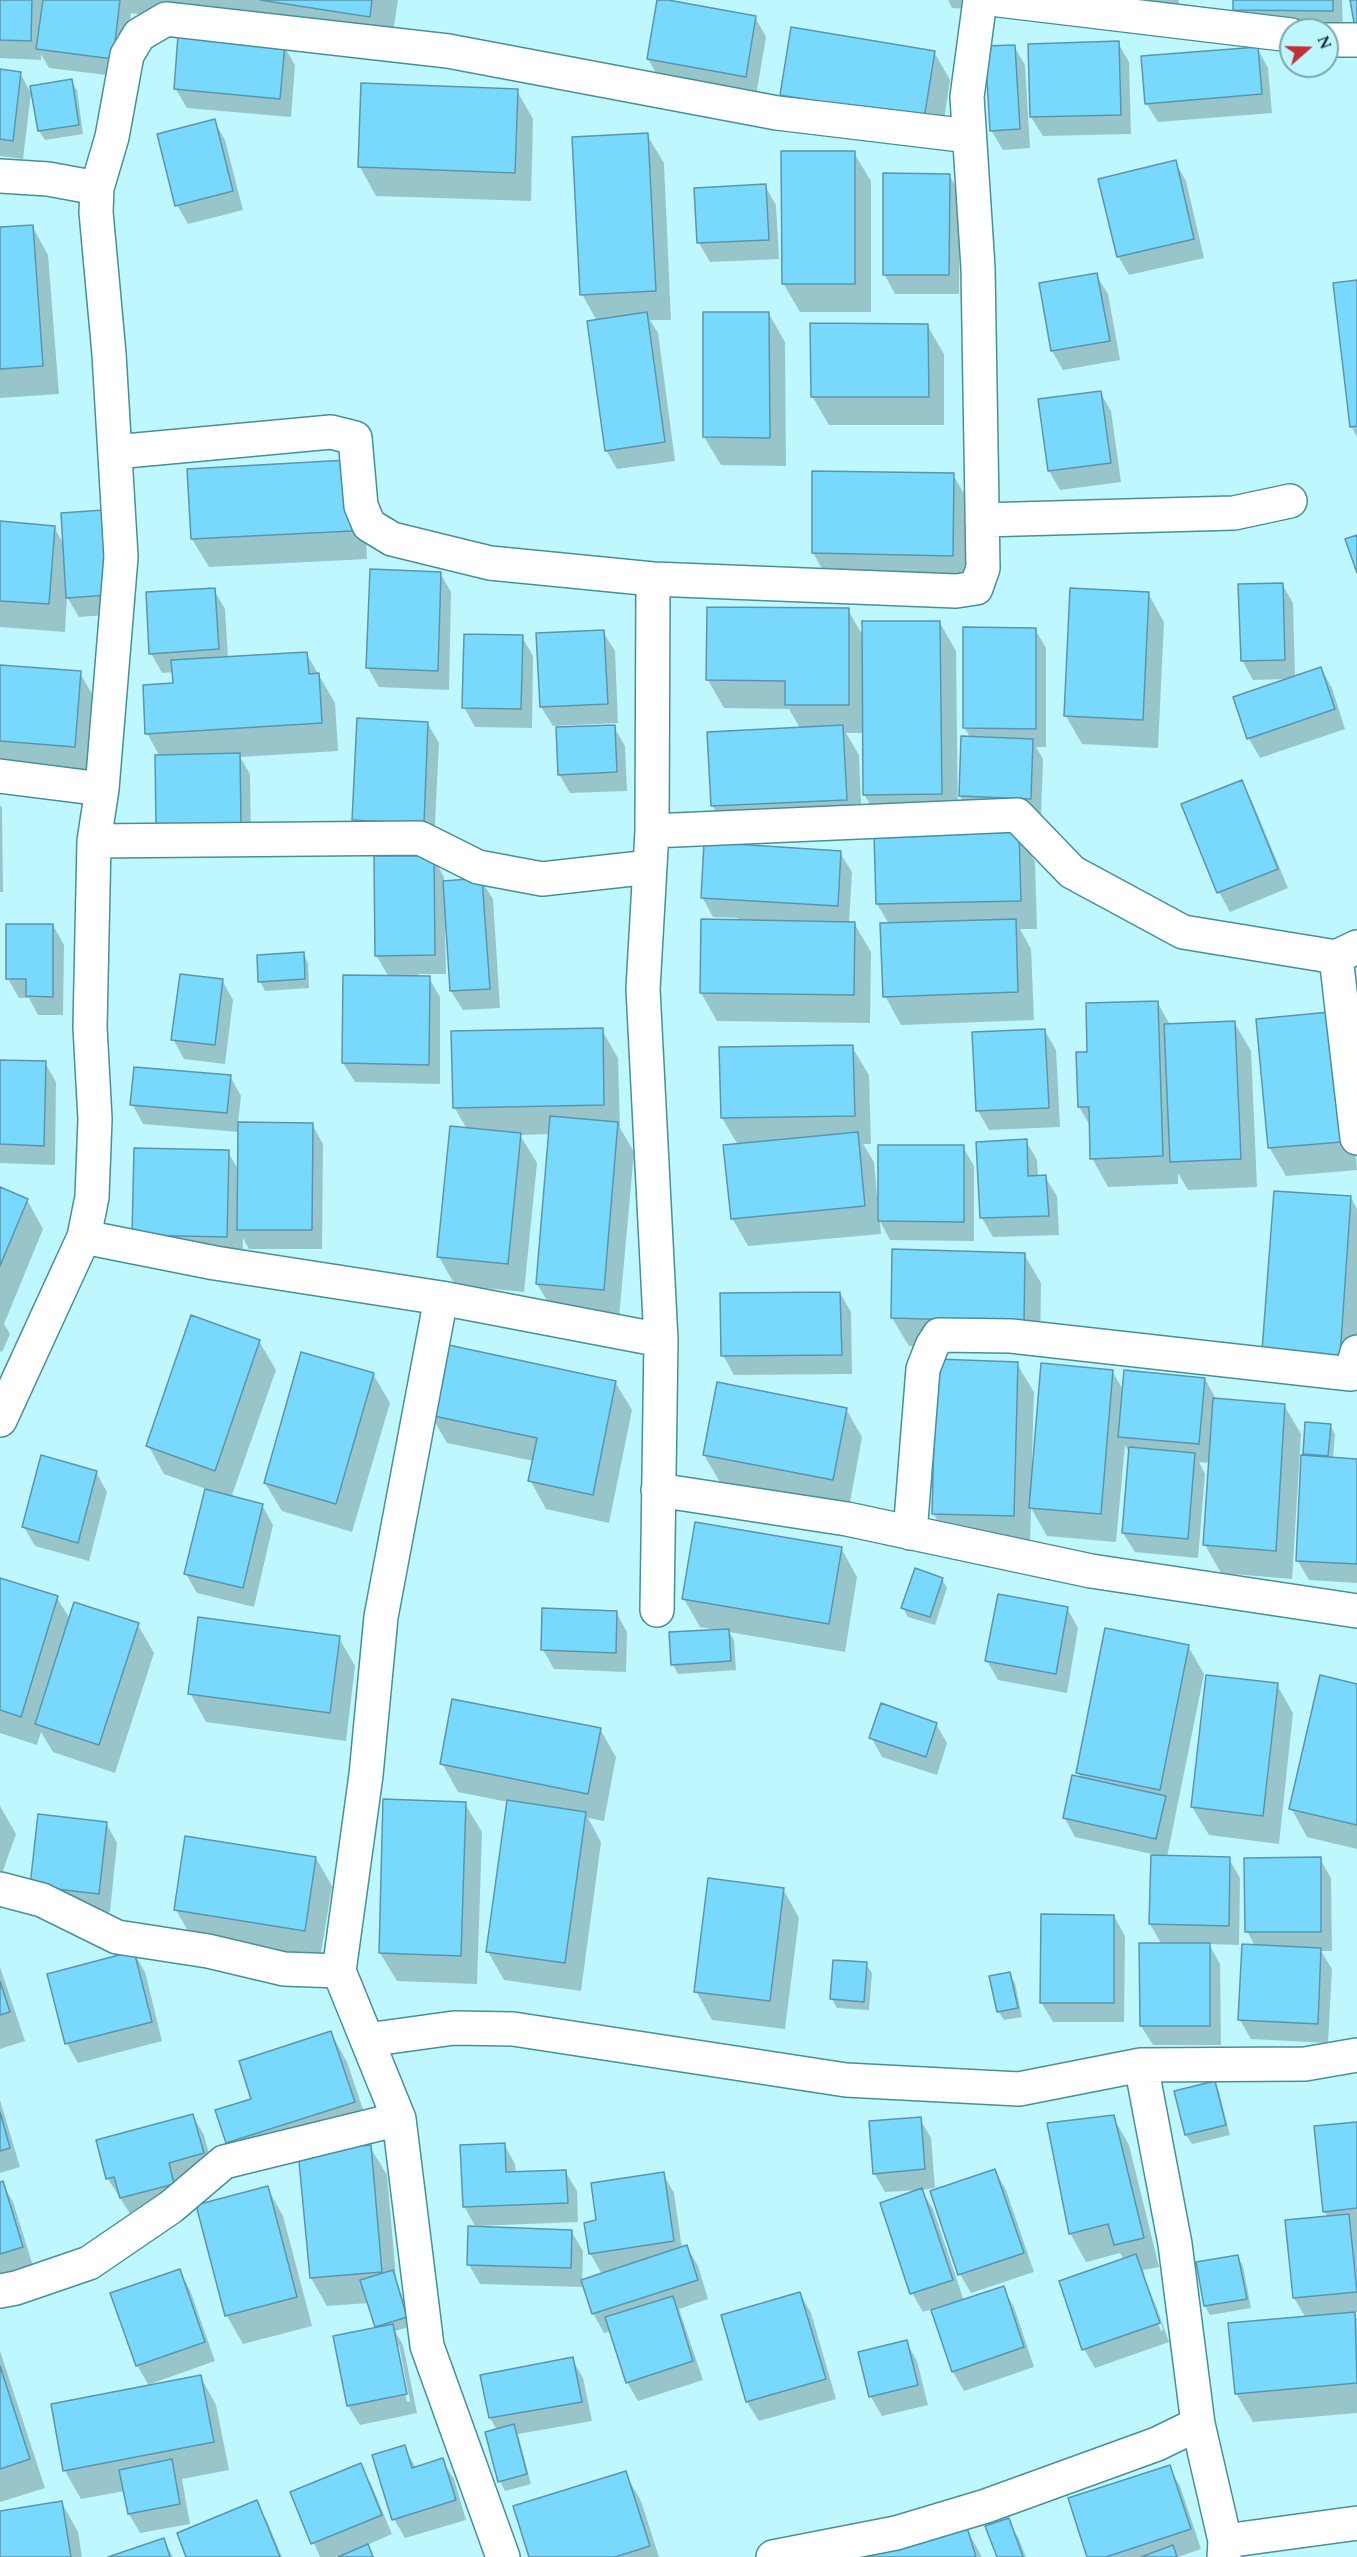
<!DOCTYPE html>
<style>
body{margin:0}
#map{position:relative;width:1357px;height:2557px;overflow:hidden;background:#bef7fd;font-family:Spectral,serif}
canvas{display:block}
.north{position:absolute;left:1279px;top:18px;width:60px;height:60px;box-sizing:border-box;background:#bef7fd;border:2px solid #7aa9ad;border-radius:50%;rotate:70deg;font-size:16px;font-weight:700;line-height:24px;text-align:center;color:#153336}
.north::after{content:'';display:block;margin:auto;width:21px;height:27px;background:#c23235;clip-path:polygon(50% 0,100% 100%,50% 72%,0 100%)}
</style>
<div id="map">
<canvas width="1357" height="2557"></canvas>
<div class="north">N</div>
</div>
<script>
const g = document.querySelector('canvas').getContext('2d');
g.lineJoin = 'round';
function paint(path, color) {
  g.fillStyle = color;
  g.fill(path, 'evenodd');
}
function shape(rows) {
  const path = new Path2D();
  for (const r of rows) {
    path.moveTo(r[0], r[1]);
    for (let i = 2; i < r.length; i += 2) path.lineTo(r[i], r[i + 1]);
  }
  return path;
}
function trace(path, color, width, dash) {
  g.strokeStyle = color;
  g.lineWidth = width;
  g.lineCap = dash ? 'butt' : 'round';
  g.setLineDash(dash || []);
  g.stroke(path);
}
const shadow = shape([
 [0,0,398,0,390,53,131,13,123,77,49,68,41,54,41,60,0,58],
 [659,0,755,17,766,37,756,96,659,78,648,59],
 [948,0,972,0,971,9,952,8],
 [1121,0,1179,0,1178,11],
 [1235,0,1342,0,1343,30,1246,29,1235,10],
 [1118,43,1129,62,1131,134,1043,136,1031,117],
 [284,46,295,65,291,117,187,108,175,88],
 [1014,46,1025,65,1030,148,1003,150,991,130],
 [1257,48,1268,68,1272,113,1158,122,1146,103],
 [934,52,950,80,940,147,798,123,781,95],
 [0,71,20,73,31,93,23,159,0,156],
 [71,81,77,90,83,134,45,140,39,131,32,87],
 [362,85,517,91,533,119,531,201,376,196,360,167],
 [214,121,225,140,243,210,188,224,177,205],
 [647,135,664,163,671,320,650,320,658,333,675,461,617,469,606,450,597,321,582,294],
 [854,153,871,181,871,312,800,312,783,283],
 [1175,162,1186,181,1204,258,1129,275,1118,256],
 [949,175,960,194,959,294,895,294,884,274],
 [765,186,776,205,779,259,710,262,699,243],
 [32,226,48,255,59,394,0,398,0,228],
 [1096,275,1108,294,1120,360,1063,370,1052,351],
 [1357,282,1357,437,1351,426],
 [769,314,785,342,786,466,721,465,704,437],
 [927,325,944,354,944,425,829,425,812,396],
 [1100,392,1111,411,1121,482,1060,490,1049,471],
 [814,472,953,475,970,503,969,584,830,582,813,553],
 [364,490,367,559,209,567,192,539],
 [0,523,54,527,64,545,119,614,79,617,67,597,65,632,0,627],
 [371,571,440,573,451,592,449,690,379,687,368,668],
 [1282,584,1293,603,1295,677,1321,668,1332,688,1345,729,1260,758,1249,739,1235,698,1288,679,1253,680,1242,660],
 [214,590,225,609,228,658,306,653,335,703,338,751,240,757,250,774,251,844,160,757,147,733,174,684,173,672,162,673,151,653],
 [1148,593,1164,622,1158,748,1082,744,1066,716],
 [848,610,863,636,940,623,956,651,958,822,881,823,864,794,864,733,846,733,859,755,862,828,729,834,712,805,800,728,789,709,724,708,708,680],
 [1035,629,1046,648,1046,747,1036,747,1043,759,1041,818,971,815,960,796,970,737,964,727],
 [603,632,615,651,618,723,553,726,541,707],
 [522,637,533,656,532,728,475,727,464,707],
 [0,666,80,673,96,701,90,775,0,768],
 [428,724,439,743,434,843,364,839,353,820],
 [614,727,625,746,627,791,570,793,559,774],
 [1241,782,1252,801,1288,888,1230,912,1219,892,1183,805],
 [0,805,2,808,3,892,0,892],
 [1019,833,1035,862,1037,929,1020,929,1031,949,1034,1020,901,1025,885,996,889,924,877,904,875,837],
 [840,853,852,872,849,923,854,923,871,952,870,1023,717,1021,701,993,738,918,713,917,702,897],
 [433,857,444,877,444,882,481,880,493,899,500,1008,463,1010,451,991,447,931,445,931,446,974,418,974,418,977,429,978,440,997,440,1084,355,1082,343,1063,345,976,389,977,376,955],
 [53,925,64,945,63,1015,38,1015,29,998,19,998,8,979],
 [303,953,308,963,309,988,265,991,260,981],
 [222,980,233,1000,225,1064,184,1059,173,1039],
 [1158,1003,1170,1025,1234,1022,1251,1051,1257,1187,1188,1190,1178,1173,1178,1184,1108,1187,1092,1158,1091,1127,1079,1107,1088,1054],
 [602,1030,618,1058,620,1128,634,1152,619,1318,554,1312,537,1284,550,1134,520,1135,537,1163,524,1292,455,1285,439,1257,467,1129,454,1107],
 [1045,1031,1056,1050,1060,1127,989,1130,978,1111],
 [1346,1042,1357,1170,1286,1176,1269,1147],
 [852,1047,869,1075,871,1144,863,1144,874,1162,877,1196,963,1147,974,1166,974,1241,890,1240,880,1221,881,1234,748,1246,732,1218,738,1145,722,1118],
 [0,1062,45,1063,56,1082,55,1165,0,1163],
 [230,1076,241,1096,238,1123,312,1124,323,1144,322,1249,249,1249,243,1238,242,1265,134,1235,228,1152,239,1171,239,1132,143,1124,132,1104],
 [1026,1141,1037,1160,1038,1177,1045,1177,1057,1196,1059,1235,993,1237,982,1218],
 [0,1189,27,1200,43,1229,4,1324,10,1334,2,1352,0,1351],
 [1351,1198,1357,1209,1357,1368,1280,1379],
 [1024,1254,1041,1283,1040,1350,909,1346,892,1318],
 [840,1293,851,1312,852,1374,734,1375,723,1355],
 [259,1341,276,1370,231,1498,262,1505,273,1525,254,1607,197,1593,186,1574,206,1489,164,1474,148,1445],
 [1017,1364,1034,1392,1032,1460,1035,1460,1112,1371,1124,1391,1205,1379,1216,1399,1284,1405,1301,1434,1292,1579,1221,1573,1205,1545,1210,1463,1199,1462,1205,1474,1198,1558,1135,1552,1123,1533,1130,1455,1125,1445,1116,1542,1047,1536,1031,1508,1030,1544,950,1542,933,1513],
 [373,1374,390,1403,352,1532,282,1511,265,1483],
 [615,1382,632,1410,609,1523,546,1509,530,1480,534,1461,447,1443,431,1415],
 [846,1409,862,1437,849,1508,721,1484,704,1455],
 [1330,1425,1335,1434,1333,1459,1357,1460,1357,1583,1309,1580,1298,1561,1306,1457,1304,1454],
 [96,1472,107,1492,89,1561,35,1546,24,1527],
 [841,1548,857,1577,845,1652,729,1632,734,1640,736,1670,678,1674,673,1665,716,1630,700,1627,684,1599],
 [942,1579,947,1588,935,1625,908,1617,903,1608],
 [0,1580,57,1598,70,1619,138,1625,154,1653,115,1773,53,1752,41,1732,37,1745,0,1733],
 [1067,1608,1078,1628,1067,1693,998,1680,987,1661],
 [616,1612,627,1632,626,1672,554,1669,543,1650],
 [339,1638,355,1666,346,1741,206,1722,190,1693],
 [1188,1646,1204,1674,1167,1857,1229,1859,1240,1878,1239,1945,1209,1944,1220,1964,1221,2045,1153,2045,1141,2026,1162,1945,1150,1924,1152,1854,1075,1837,1064,1817,1081,1778,1078,1773],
 [1277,1685,1293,1713,1279,1844,1209,1835,1192,1807],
 [1357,1685,1357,1849,1307,1837,1291,1808],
 [936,1724,947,1743,937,1775,882,1757,871,1737],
 [600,1729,616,1757,604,1821,588,1818,601,1842,581,1991,504,1980,488,1952,508,1802,458,1792,442,1763],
 [465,1804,482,1832,477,1984,397,1981,380,1953],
 [0,1806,16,1834,0,1879],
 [106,1823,117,1843,110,1912,43,1905],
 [316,1858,332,1886,320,1959,192,1938,176,1910],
 [1320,1859,1331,1878,1332,1951,1321,1951,1332,1969,1328,2043,1251,2039,1240,2020,1255,1946,1247,1931],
 [783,1889,799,1918,785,2029,712,2020,696,1991],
 [1114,1916,1125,1936,1124,2022,1053,2022,1041,2002],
 [134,1953,145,1972,162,2041,78,2063,67,2044,49,1975],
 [866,1964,872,1973,869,2010,837,2008,832,1999],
 [0,1967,25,2041,0,2049],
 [1009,1973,1015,1983,1022,2017,1004,2020,998,2011],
 [331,2033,347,2062,370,2130,308,2150,370,2147,387,2175,396,2278,412,2326,395,2331,403,2345,417,2413,360,2425,348,2406,378,2329,369,2303,327,2306,311,2278,299,2153,244,2171,227,2143,217,2111,253,2100],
 [396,2345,399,2345,410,2401,407,2402],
 [1214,2082,1219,2092,1230,2135,1192,2144,1186,2135,1176,2092],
 [0,2100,20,2167,0,2173],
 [193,2116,204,2135,214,2173,132,2217,108,2179,98,2141],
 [1113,2117,1129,2145,1159,2267,1143,2270,1169,2342,1095,2368,1084,2349,1124,2260,1120,2253,1086,2262,1070,2233],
 [1141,2275,1145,2275,1163,2330,1161,2331],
 [920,2119,931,2138,935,2188,921,2190,933,2209,964,2301,1003,2288,1014,2307,1034,2367,964,2391,953,2372,932,2309,923,2312,912,2293,920,2190,885,2192,874,2173],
 [1357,2123,1357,2312,1353,2312,1357,2319,1357,2413,1253,2422,1236,2393,1306,2318,1294,2298,1328,2217,1324,2211],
 [504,2144,515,2164,516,2173,565,2171,577,2191,578,2222,475,2226,464,2206],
 [995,2170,1006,2190,1034,2272,971,2293,960,2274],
 [663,2174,674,2193,682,2249,687,2247,698,2266,708,2299,679,2309,703,2380,638,2401,627,2382,611,2331,604,2333,593,2313,602,2274,590,2253,598,2222],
 [0,2183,2,2183,13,2202,33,2266,0,2276],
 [267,2187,283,2216,312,2326,243,2344,227,2316,198,2206],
 [571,2231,583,2251,582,2287,480,2284,469,2265],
 [1238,2257,1243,2266,1251,2308,1210,2315,1205,2306],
 [179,2271,190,2290,215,2361,150,2384,150,2386,200,2376,216,2405,229,2470,182,2479,190,2524,140,2533,129,2514,125,2491,81,2499,65,2471,149,2386,137,2365],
 [800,2294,811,2313,836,2399,759,2421,747,2402,723,2316],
 [906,2342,917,2361,928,2405,882,2416,871,2397],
 [0,2351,45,2488,0,2502],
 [572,2359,583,2378,592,2421,518,2434,531,2484,505,2491,500,2481,497,2430,490,2418],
 [404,2447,416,2468,442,2460,454,2479,466,2520,405,2538,394,2519],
 [360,2465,371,2484,392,2534,367,2545,374,2557,320,2557,292,2493],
 [1169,2467,1180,2486,1201,2549,1178,2557,1089,2557],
 [625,2473,641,2501,659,2557,531,2557],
 [256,2502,267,2521,282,2557,188,2557],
 [62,2503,78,2532,82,2557,0,2557,0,2513],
 [1008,2520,1019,2539,1026,2557,999,2557],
 [965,2526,982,2557,864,2557],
 [164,2540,173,2557,113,2557]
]);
const building = shape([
 [0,0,32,0,31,41,0,40,0,0],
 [43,0,120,0,113,59,36,49,43,0],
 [260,0,372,0,370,17,260,0],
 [657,0,668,0,756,16,746,77,647,59,657,0],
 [1233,0,1333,0,1333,11,1233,10,1233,0],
 [1350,0,1357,0,1357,28,1355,28,1350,0],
 [791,27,935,51,924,119,780,95,791,27],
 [178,35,285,44,280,99,174,89,178,35],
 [1119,41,1121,115,1030,117,1028,44,1119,41],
 [1015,45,1020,129,990,131,985,46,1015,45],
 [1258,47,1262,94,1145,104,1141,56,1258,47],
 [0,69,21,72,13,141,0,139,0,69],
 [72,79,79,125,38,131,30,86,72,79],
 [361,83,518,89,515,173,358,167,361,83],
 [215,119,233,191,175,206,157,134,215,119],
 [648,133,656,291,580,295,572,137,648,133],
 [781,151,855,151,855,284,782,284,781,151],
 [1176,160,1194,239,1117,257,1098,179,1176,160],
 [883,173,950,174,949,275,883,275,883,173],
 [766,184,769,240,697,243,694,188,766,184],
 [33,225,43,366,0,369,0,227,33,225],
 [1097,273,1110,341,1051,351,1039,283,1097,273],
 [1357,280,1357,426,1350,427,1333,283,1357,280],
 [647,312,665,442,605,451,587,321,647,312],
 [703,312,769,312,770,438,703,437,703,312],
 [810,323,928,324,929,397,811,397,810,323],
 [1101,391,1111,463,1048,471,1038,399,1101,391],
 [348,460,352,531,191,539,187,469,348,460],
 [812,471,954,473,953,556,812,553,812,471],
 [104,510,109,595,66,598,61,513,104,510],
 [0,521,55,526,49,604,0,601,0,521],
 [1357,535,1357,573,1345,539,1357,535],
 [370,569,441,572,438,671,366,668,370,569],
 [1283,583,1285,660,1241,661,1238,584,1283,583],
 [215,588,219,649,149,654,146,592,215,588],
 [1070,588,1149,592,1143,720,1064,716,1070,588],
 [707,607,849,608,849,705,785,705,785,681,706,680,707,607],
 [862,621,940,621,942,794,863,795,862,621],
 [963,627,1036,628,1036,729,963,728,963,627],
 [604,630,608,704,540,707,536,633,604,630],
 [464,634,523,635,521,709,462,708,464,634],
 [307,652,309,674,319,673,322,723,145,734,143,685,173,683,171,660,307,652],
 [0,665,81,671,75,747,0,741,0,665],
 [1321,667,1335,709,1247,739,1233,697,1321,667],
 [357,718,428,722,424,824,352,820,357,718],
 [615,725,617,772,558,775,556,727,615,725],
 [843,725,847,800,711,806,707,732,843,725],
 [961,736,1033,739,1031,799,959,796,961,736],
 [240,753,241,825,156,827,155,755,240,753],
 [1242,780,1278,869,1217,893,1181,804,1242,780],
 [1019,832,1021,901,876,904,874,835,1019,832],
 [704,842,841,851,838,906,701,898,704,842],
 [374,856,434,856,435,955,375,956,374,856],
 [482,878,490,989,450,991,443,881,482,878],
 [701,919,855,922,854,995,700,993,701,919],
 [1016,919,1018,992,883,997,880,923,1016,919],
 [6,924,53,924,53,997,26,996,26,979,6,979,6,924],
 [304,952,305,979,258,982,257,955,304,952],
 [180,974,223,979,215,1045,171,1040,180,974],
 [343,975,430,976,429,1065,342,1063,343,975],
 [1158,1001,1163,1156,1090,1159,1089,1107,1078,1107,1076,1052,1087,1052,1086,1003,1158,1001],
 [1330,1012,1342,1142,1268,1148,1256,1019,1330,1012],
 [1235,1021,1241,1159,1170,1162,1164,1024,1235,1021],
 [603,1028,604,1105,453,1108,451,1031,603,1028],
 [1045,1029,1049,1108,976,1111,972,1032,1045,1029],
 [853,1045,855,1116,721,1118,719,1047,853,1045],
 [0,1060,46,1061,44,1146,0,1144,0,1060],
 [134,1067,231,1075,227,1113,130,1105,134,1067],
 [550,1116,618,1122,604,1290,536,1284,550,1116],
 [238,1122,313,1123,312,1230,237,1230,238,1122],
 [450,1126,521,1133,508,1264,437,1257,450,1126],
 [858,1132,865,1206,731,1219,723,1145,858,1132],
 [1027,1139,1028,1176,1046,1175,1049,1216,980,1218,976,1142,1027,1139],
 [878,1145,964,1145,964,1222,878,1221,878,1145],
 [134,1148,229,1150,227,1237,132,1235,134,1148],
 [0,1187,28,1199,0,1266,0,1187],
 [1274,1191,1351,1196,1340,1357,1262,1351,1274,1191],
 [892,1249,1025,1253,1024,1322,891,1318,892,1249],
 [840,1292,842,1355,721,1356,720,1293,840,1292],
 [191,1315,260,1340,215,1471,146,1446,191,1315],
 [444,1344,616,1381,593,1495,528,1481,537,1438,429,1415,444,1344],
 [301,1352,374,1373,336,1504,264,1483,301,1352],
 [936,1359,1018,1362,1014,1516,932,1514,936,1359],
 [1041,1363,1113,1370,1101,1514,1029,1508,1041,1363],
 [1124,1370,1205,1378,1199,1444,1118,1437,1124,1370],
 [717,1382,847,1408,833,1480,703,1455,717,1382],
 [1213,1398,1285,1404,1276,1551,1203,1545,1213,1398],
 [1305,1422,1331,1424,1328,1456,1303,1454,1305,1422],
 [1129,1447,1195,1453,1188,1539,1122,1533,1129,1447],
 [41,1455,97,1471,78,1543,22,1527,41,1455],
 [1301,1455,1357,1459,1357,1564,1296,1561,1301,1455],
 [205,1489,263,1504,243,1588,184,1574,205,1489],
 [695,1522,842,1547,829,1624,682,1599,695,1522],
 [915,1568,943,1578,930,1617,901,1608,915,1568],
 [0,1578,58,1596,21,1717,0,1710,0,1578],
 [998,1594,1068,1607,1056,1674,985,1661,998,1594],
 [74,1602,139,1623,99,1745,35,1724,74,1602],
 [542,1608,617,1611,616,1653,541,1650,542,1608],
 [198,1617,340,1636,330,1713,188,1694,198,1617],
 [1105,1628,1189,1645,1160,1790,1076,1773,1105,1628],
 [729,1629,731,1661,671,1665,669,1632,729,1629],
 [1206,1675,1278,1683,1263,1816,1191,1807,1206,1675],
 [1320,1675,1357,1684,1357,1825,1289,1809,1320,1675],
 [452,1699,601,1728,588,1794,440,1764,452,1699],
 [881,1703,937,1723,926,1757,869,1738,881,1703],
 [1072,1775,1166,1796,1156,1839,1063,1818,1072,1775],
 [383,1799,466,1802,461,1956,379,1953,383,1799],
 [507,1800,586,1812,565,1963,486,1952,507,1800],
 [38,1814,107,1822,99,1894,30,1886,38,1814],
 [185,1836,316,1857,305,1931,174,1910,185,1836],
 [1151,1855,1230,1857,1229,1926,1149,1924,1151,1855],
 [1321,1857,1321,1932,1245,1932,1244,1858,1321,1857],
 [708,1878,784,1888,770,2001,694,1992,708,1878],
 [1041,1914,1114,1915,1114,2003,1040,2003,1041,1914],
 [1139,1943,1210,1943,1210,2026,1140,2026,1139,1943],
 [1242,1944,1321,1948,1318,2024,1238,2020,1242,1944],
 [134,1951,152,2022,65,2044,47,1974,134,1951],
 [833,1960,867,1962,864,2002,830,1999,833,1960],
 [1010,1972,1018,2008,997,2012,989,1976,1010,1972],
 [0,1981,10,2012,0,2015,0,1981],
 [331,2031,355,2102,226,2143,215,2110,251,2099,239,2061,331,2031],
 [1215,2081,1226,2125,1185,2135,1174,2091,1215,2081],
 [0,2112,10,2148,0,2151,0,2112],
 [193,2114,204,2153,169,2163,174,2184,120,2198,114,2177,106,2179,96,2140,193,2114],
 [1114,2115,1144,2238,1114,2245,1108,2224,1069,2234,1047,2123,1114,2115],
 [921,2117,925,2169,873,2174,869,2121,921,2117],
 [1357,2122,1357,2208,1323,2212,1314,2126,1357,2122],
 [505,2143,506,2172,566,2170,568,2203,463,2207,460,2145,505,2143],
 [371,2145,382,2272,310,2278,298,2151,371,2145],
 [995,2169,1024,2253,958,2275,930,2191,995,2169],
 [664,2172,674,2241,589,2254,584,2223,596,2220,591,2183,664,2172],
 [3,2181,23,2247,0,2254,0,2182,3,2181],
 [268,2186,297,2297,225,2316,196,2205,268,2186],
 [922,2188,953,2280,910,2294,880,2203,922,2188],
 [1349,2214,1357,2292,1293,2298,1285,2220,1349,2214],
 [468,2226,572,2230,571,2268,467,2265,468,2226],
 [687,2245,698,2280,592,2314,581,2280,687,2245],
 [1136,2254,1160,2323,1082,2350,1059,2281,1136,2254],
 [1238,2255,1247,2299,1204,2306,1196,2262,1238,2255],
 [180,2269,205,2342,136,2366,110,2293,180,2269],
 [393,2270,407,2317,375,2327,360,2280,393,2270],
 [1004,2286,1024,2347,952,2372,931,2310,1004,2286],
 [800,2292,826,2379,746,2402,721,2315,800,2292],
 [673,2296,693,2361,626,2383,605,2317,673,2296],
 [1355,2312,1357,2383,1235,2394,1228,2323,1355,2312],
 [393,2324,407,2394,347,2406,333,2336,393,2324],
 [907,2340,918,2385,869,2397,858,2352,907,2340],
 [573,2357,582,2402,489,2418,480,2375,573,2357],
 [0,2366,30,2459,0,2469,0,2366],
 [201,2375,214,2442,63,2471,51,2404,201,2375],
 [514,2424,527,2474,498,2482,485,2432,514,2424],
 [405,2445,412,2468,443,2458,456,2500,392,2520,372,2455,405,2445],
 [172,2459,180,2504,128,2514,119,2470,172,2459],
 [361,2463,382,2515,311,2544,290,2492,361,2463],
 [1170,2465,1191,2529,1106,2557,1087,2557,1068,2498,1170,2465],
 [626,2471,650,2546,615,2557,529,2557,513,2506,626,2471],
 [257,2500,280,2557,186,2557,177,2533,257,2500],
 [62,2501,71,2557,0,2557,0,2511,62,2501],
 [1009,2518,1023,2557,997,2557,985,2526,1009,2518],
 [966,2524,976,2557,858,2557,966,2524],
 [164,2538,170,2557,108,2557,164,2538],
 [368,2544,373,2557,338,2557,368,2544],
 [1173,2545,1177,2557,1141,2557,1173,2545]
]);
const minor = shape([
 [999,0,1291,35],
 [1327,40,1357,40],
 [0,176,48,179,97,188],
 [115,452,331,432,355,438,361,506,369,525,392,539,490,563,653,579,956,591,976,588,983,568,978,268,967,97,980,0],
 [982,520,1234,513,1290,501],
 [653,579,652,831,643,989,661,1340,657,1610],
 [0,776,102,789],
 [652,831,1017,815,1072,872,1183,932,1336,957,1357,947],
 [94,841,420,838,478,867,542,879,650,867],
 [1336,957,1357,1138],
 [84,1237,215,1263,441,1298,661,1340],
 [441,1298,381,1617,366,1775,339,1971,399,2119,427,2346,503,2557],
 [0,1420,84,1237,92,1197,95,1119,90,1027,94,841,102,789,121,557,109,354,96,212,97,188,112,137,127,55,139,35,166,19,448,51,777,113,969,136],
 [658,1490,847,1519,1091,1571,1357,1611],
 [910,1533,923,1369,932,1346,939,1335,1011,1336,1351,1374,1357,1352],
 [0,1889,42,1900,117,1937,208,1951,284,1969,339,1971],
 [367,2040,454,2028,513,2029,846,2080,1019,2089,1141,2065,1305,2064,1357,2055],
 [1141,2065,1175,2244,1198,2424,1225,2541,1224,2557],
 [0,2291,16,2288,89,2263,171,2207,224,2162,399,2119],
 [1225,2541,1357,2523],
 [773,2557,896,2533,986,2506,1157,2444,1198,2424]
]);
paint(shadow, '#0003');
paint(building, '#79d9fd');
trace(building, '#5996ae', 1.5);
trace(minor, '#489097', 36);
trace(minor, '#fff', 33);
</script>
